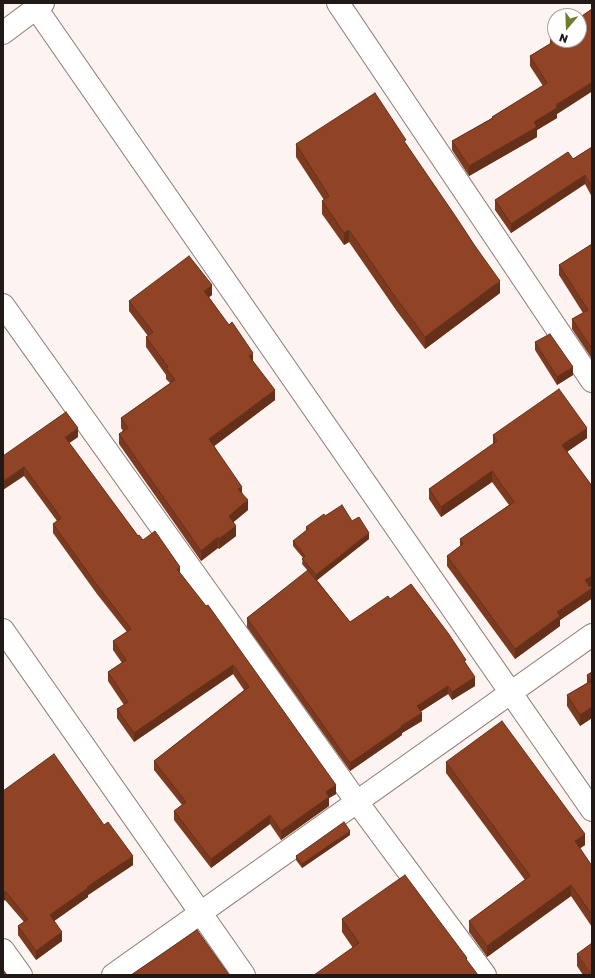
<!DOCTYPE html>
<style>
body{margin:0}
#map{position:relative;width:595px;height:978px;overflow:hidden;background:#fdf4f1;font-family:"Golos Text",sans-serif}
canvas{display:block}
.frame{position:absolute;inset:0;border:4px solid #201916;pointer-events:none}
.north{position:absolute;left:547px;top:8px;width:40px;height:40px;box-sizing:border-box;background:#fff;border:1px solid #a6a3a2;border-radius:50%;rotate:199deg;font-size:11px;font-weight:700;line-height:16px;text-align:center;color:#201916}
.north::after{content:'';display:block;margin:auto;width:14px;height:18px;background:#6b7e2e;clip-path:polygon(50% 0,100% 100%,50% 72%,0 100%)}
</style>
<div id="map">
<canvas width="595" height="978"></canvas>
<div class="frame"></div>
<div class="north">N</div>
</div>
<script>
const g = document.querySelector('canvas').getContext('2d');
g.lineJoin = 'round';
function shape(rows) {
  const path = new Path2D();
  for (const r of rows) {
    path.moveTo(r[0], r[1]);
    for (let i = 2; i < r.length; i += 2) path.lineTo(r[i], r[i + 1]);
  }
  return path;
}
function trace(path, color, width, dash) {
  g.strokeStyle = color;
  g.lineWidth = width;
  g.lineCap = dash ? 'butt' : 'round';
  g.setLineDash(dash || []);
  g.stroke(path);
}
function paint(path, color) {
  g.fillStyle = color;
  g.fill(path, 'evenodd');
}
const minor = shape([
 [338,3,592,381],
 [36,8,592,810],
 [3,33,43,3],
 [3,305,357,802,485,975],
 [3,630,244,975],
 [3,950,21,975],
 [113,975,592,635]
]);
const wall = shape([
 [592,9,592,93,591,92,557,114,557,118,537,130,537,137,469,176,452,150,452,141,492,118,492,117,543,86,530,66,530,56,550,44,550,37],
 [296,144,406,144,500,293,425,349,396,310,349,242,344,245,322,214,322,201,324,200,296,157],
 [592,147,592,197,585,184,511,233,495,210,495,200,573,159],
 [592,244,592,359,572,329,572,319,583,313,559,275,559,265],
 [212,295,209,297,253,361,275,400,214,446,242,492,248,510,233,522,236,536,219,549,218,548,201,561,119,444,119,434,123,431,121,428,121,418,170,383,166,379,166,375,146,347,146,337,148,336,129,311,129,301],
 [535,342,573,375,557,385,535,350],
 [493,435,587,438,567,452,592,486,592,586,590,587,591,599,560,620,560,626,515,659,447,566,447,556,460,546,460,539,509,505,492,482,441,517,429,499,429,489,493,444],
 [78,437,69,443,138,536,143,540,180,573,336,794,329,798,329,806,281,840,270,824,211,868,174,820,174,811,182,805,154,770,154,761,244,690,233,674,134,742,117,718,117,709,124,705,108,681,108,672,122,663,113,650,113,641,127,632,97,594,53,533,53,524,57,521,24,476,3,456],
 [325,516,352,521,369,539,317,580,350,622,390,599,466,663,475,686,452,700,448,694,421,711,422,721,402,733,402,735,350,771,247,627,247,618,308,571,302,564,303,558,293,546,293,541,306,531,306,527],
 [592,672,592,718,580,726,567,706,567,695,587,683,587,675],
 [446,762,585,845,580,848,592,866,592,927,571,896,487,957,469,932,469,921,525,880,446,773],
 [3,791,133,865,88,895,88,897,54,921,62,941,36,960,18,935,18,926,24,922,5,900],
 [350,835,302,868,296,860,296,856],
 [342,919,467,960,353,948,342,932],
 [577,954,592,975,583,975,577,966]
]);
const shadedWall = shape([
 [591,83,591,92,557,114,557,118,537,130,537,137,469,176,469,166,534,122,556,105],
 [585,175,585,184,511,233,511,224],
 [349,230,349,242,344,245,344,233],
 [500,281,500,293,425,349,425,337],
 [212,285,212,295,204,301,204,291],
 [253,353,253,363,249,356],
 [573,367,573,375,557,385,557,377],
 [275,390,275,400,209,450,209,439],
 [78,428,78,437,65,446,65,437],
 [587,428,587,438,562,455,562,445],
 [24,467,24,476,3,490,3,481],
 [492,471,492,482,441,517,441,507],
 [242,487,242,497,238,489],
 [248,500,248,510,229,526,229,516],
 [236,526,236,536,219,549,219,539],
 [369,533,369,539,316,581,316,575],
 [218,537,218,548,201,561,201,551],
 [180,567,180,576,177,569],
 [592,576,592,586,585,591,585,580],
 [591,589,591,599,560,620,560,626,515,659,515,649,557,612],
 [233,665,233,674,134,742,134,733],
 [475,677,475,686,452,700,452,692],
 [448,686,448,694,417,714,417,706],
 [592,707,592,718,580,726,580,715],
 [422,713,422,721,402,733,402,735,350,771,350,763,401,726],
 [336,785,336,794,329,798,329,806,281,840,281,831,326,792],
 [270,815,270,824,211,868,211,859],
 [350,831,350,835,302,868,302,864],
 [585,834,585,845,575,852,575,841],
 [133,856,133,865,88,895,88,897,50,924,50,915,87,887],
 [571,885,571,896,487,957,487,946],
 [5,891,5,900,3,902,3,893],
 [62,932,62,941,36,960,36,951]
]);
const building = shape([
 [592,9,592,84,591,83,556,105,557,108,534,122,537,127,469,166,452,141,493,118,492,117,547,83,530,56,553,42,550,37,555,34,555,40,579,40,579,18,592,9],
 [375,93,406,140,404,141,456,217,475,246,500,281,425,337,396,298,349,230,344,233,322,201,329,196,296,144,375,93],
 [592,147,592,187,585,175,511,224,495,200,568,152,573,159,592,147],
 [592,244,592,349,572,319,588,310,559,265,592,244],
 [189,256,212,285,204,291,229,325,232,322,253,353,249,356,275,390,209,439,242,487,238,489,248,500,229,516,236,526,219,539,218,537,201,551,119,434,128,428,121,418,175,380,166,368,168,367,146,337,153,332,129,301,189,256],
 [550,334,573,367,557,377,535,342,550,334],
 [559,389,587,428,562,445,592,486,592,576,585,580,591,589,557,612,560,616,515,649,447,556,463,544,460,539,514,502,492,471,441,507,429,489,497,441,493,435,559,389],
 [66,412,78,428,65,437,138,536,139,535,143,540,155,531,180,567,177,569,206,606,208,605,336,785,326,792,329,797,281,831,270,815,211,859,174,811,186,802,154,761,249,687,233,665,134,733,117,709,128,702,108,672,126,660,113,641,131,629,97,585,53,524,61,518,24,467,3,481,3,456,66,412],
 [342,505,352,521,359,517,369,533,316,575,302,559,305,556,293,541,308,529,306,527,324,514,325,516,342,505],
 [308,570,350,622,388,596,390,599,411,584,448,633,466,660,464,661,475,677,452,692,448,686,417,706,422,713,401,726,402,727,350,763,247,618,308,570],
 [592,672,592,707,580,715,567,695,591,681,587,675,592,672],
 [502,721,585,834,575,841,592,866,592,915,571,885,487,946,469,921,530,876,446,762,502,721],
 [54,754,104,825,108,822,133,856,87,887,88,888,50,915,62,932,36,951,18,926,28,919,5,891,3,893,3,791,54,754],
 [344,822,350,831,302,864,296,856,344,822],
 [405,875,467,958,466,959,478,975,314,975,359,943,342,919,405,875],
 [197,930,229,975,131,975,197,930],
 [592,943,592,975,577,954,592,943],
 [3,970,6,974,4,975,3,975,3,970]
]);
trace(minor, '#8c7971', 24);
trace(minor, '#fff', 22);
paint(wall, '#7c3a20');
paint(shadedWall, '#65301a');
paint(building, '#904425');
trace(building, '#65301a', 1);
</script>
